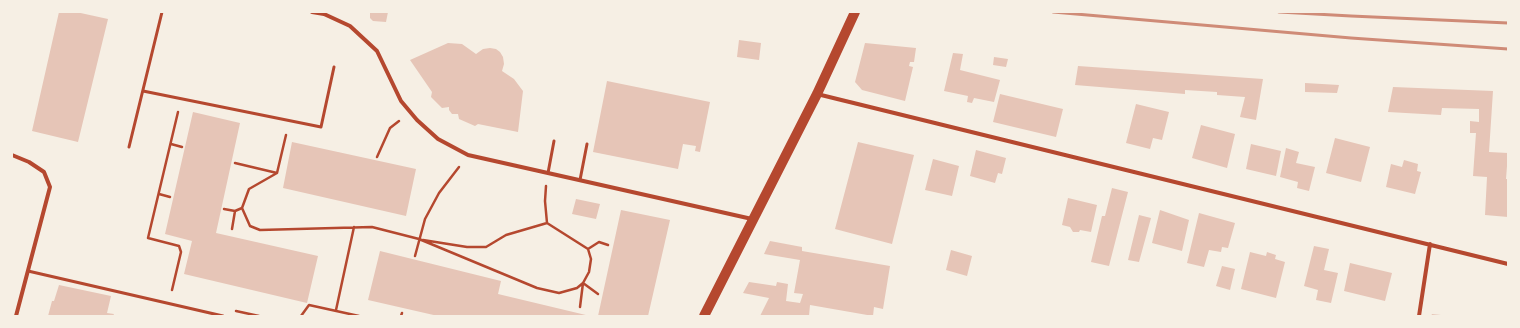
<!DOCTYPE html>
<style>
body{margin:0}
#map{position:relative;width:1520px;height:328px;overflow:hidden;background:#f6efe4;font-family:Quicksand,sans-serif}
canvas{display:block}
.frame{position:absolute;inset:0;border:13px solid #f6efe4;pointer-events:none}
</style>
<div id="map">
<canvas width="1520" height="328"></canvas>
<div class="frame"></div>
</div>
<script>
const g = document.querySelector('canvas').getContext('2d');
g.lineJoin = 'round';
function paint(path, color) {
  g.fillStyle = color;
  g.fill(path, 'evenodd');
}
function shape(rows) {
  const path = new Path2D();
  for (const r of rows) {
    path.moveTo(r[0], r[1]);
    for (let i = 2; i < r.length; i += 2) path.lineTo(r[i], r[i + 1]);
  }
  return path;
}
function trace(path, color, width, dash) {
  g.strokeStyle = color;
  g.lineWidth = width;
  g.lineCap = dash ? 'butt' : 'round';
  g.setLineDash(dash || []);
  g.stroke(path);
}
const building = shape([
 [59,12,76,12,108,19,78,142,32,131],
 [370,12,388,12,386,22,373,21,370,18],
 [739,40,761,43,759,60,737,57],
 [448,43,462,44,476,54,483,49,490,48,496,49,500,52,503,57,504,64,502,71,514,79,523,91,518,132,478,124,475,126,459,119,458,114,452,114,449,110,449,107,442,108,431,97,432,92,410,60],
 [865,43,916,48,914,62,910,62,909,66,913,67,905,101,862,90,855,82],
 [953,53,963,54,960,70,1000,80,994,102,974,98,972,103,967,102,968,96,944,91],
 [994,57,1008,59,1006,67,993,65],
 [1078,66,1263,79,1256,120,1240,117,1245,97,1217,95,1217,92,1185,90,1185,94,1075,85],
 [607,81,710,102,700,152,695,151,696,146,683,144,678,169,593,152],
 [1305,83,1339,85,1337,93,1305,92],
 [1393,87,1493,91,1489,152,1508,153,1506,179,1508,179,1508,217,1485,215,1487,177,1473,176,1476,133,1470,133,1470,121,1479,122,1479,109,1442,108,1441,115,1388,112],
 [1000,94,1063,109,1056,137,993,122],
 [1136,104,1169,112,1162,140,1153,138,1150,149,1126,143],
 [193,112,240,123,216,233,318,256,307,303,184,274,192,241,165,234],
 [1201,125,1235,134,1227,168,1192,158],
 [1335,138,1370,147,1361,182,1326,173],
 [292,142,416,169,406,216,283,188],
 [858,142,914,155,892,244,835,229],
 [1251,144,1281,151,1276,176,1246,169],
 [1286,148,1299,152,1296,163,1315,167,1309,191,1297,188,1298,182,1280,177],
 [976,150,1006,158,1002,174,998,173,995,183,970,176],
 [933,159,959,166,952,196,925,190],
 [1404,160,1418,164,1417,171,1421,172,1415,194,1386,187,1391,164,1402,167],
 [1112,188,1128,192,1109,266,1091,262,1102,216,1105,216],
 [1068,198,1097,205,1091,232,1080,230,1079,232,1073,232,1070,227,1062,225],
 [576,199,600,204,596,219,572,214],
 [621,210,670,220,648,316,598,316],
 [1160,210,1189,220,1182,251,1152,243],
 [1199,213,1235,223,1228,248,1222,247,1221,252,1209,250,1204,267,1187,263],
 [1139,215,1151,218,1139,262,1128,260],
 [770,241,802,247,802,251,890,266,883,309,874,307,873,316,810,305,809,316,760,316,769,298,743,293,749,282,776,286,777,282,788,284,786,301,800,303,803,294,794,293,800,260,764,254],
 [1314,246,1329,249,1324,270,1338,273,1331,303,1316,300,1318,290,1304,286],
 [951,250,972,256,967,276,946,270],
 [380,251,501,281,498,294,590,316,438,316,368,300],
 [1250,252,1266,256,1267,252,1276,255,1275,259,1285,262,1276,298,1241,289],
 [1350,263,1392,273,1385,301,1344,291],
 [1222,266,1235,269,1230,290,1216,286],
 [59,285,111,296,107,313,114,314,113,316,48,316,52,301,54,301],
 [1432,314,1441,315,1441,316,1431,316]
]);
const path = shape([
 [286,135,277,173,249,189,242,208,250,226,260,230,372,227,419,239,537,288,559,293,577,288,583,283,589,272,591,259,588,249,547,223],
 [171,144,182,147],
 [377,157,390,128,399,121],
 [235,163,277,173],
 [159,194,170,197],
 [224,209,235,211,242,208],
 [232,229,235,211],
 [423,240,467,247,486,247,506,235,547,223,545,201,546,186],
 [588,249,599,242,608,245],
 [415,256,425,219,439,193,459,167],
 [172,290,181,252,179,246,148,238,178,112],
 [580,307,583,283,598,294],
 [336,310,354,227],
 [236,311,259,316],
 [301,316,309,305,359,316],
 [401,316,402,313]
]);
const service = shape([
 [143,91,321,127,334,67],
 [129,147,162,12],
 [548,173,554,141],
 [580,180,587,144],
 [28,271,223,316]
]);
const minor = shape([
 [312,12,324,14,350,26,377,51,401,101,417,120,438,139,468,155,752,219],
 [817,94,1508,264],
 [12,155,29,162,44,172,50,187,16,316],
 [1419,316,1430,244]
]);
const primary = shape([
 [704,316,817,94,855,12]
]);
const rail = shape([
 [1053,12,1351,38,1508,49],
 [1279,12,1351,16,1508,23]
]);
paint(building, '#e6c5b7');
trace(path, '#b5482f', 2.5);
trace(service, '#b5482f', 3);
trace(minor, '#b5482f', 4);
trace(primary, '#b5482f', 10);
trace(rail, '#cf8b77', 3);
</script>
